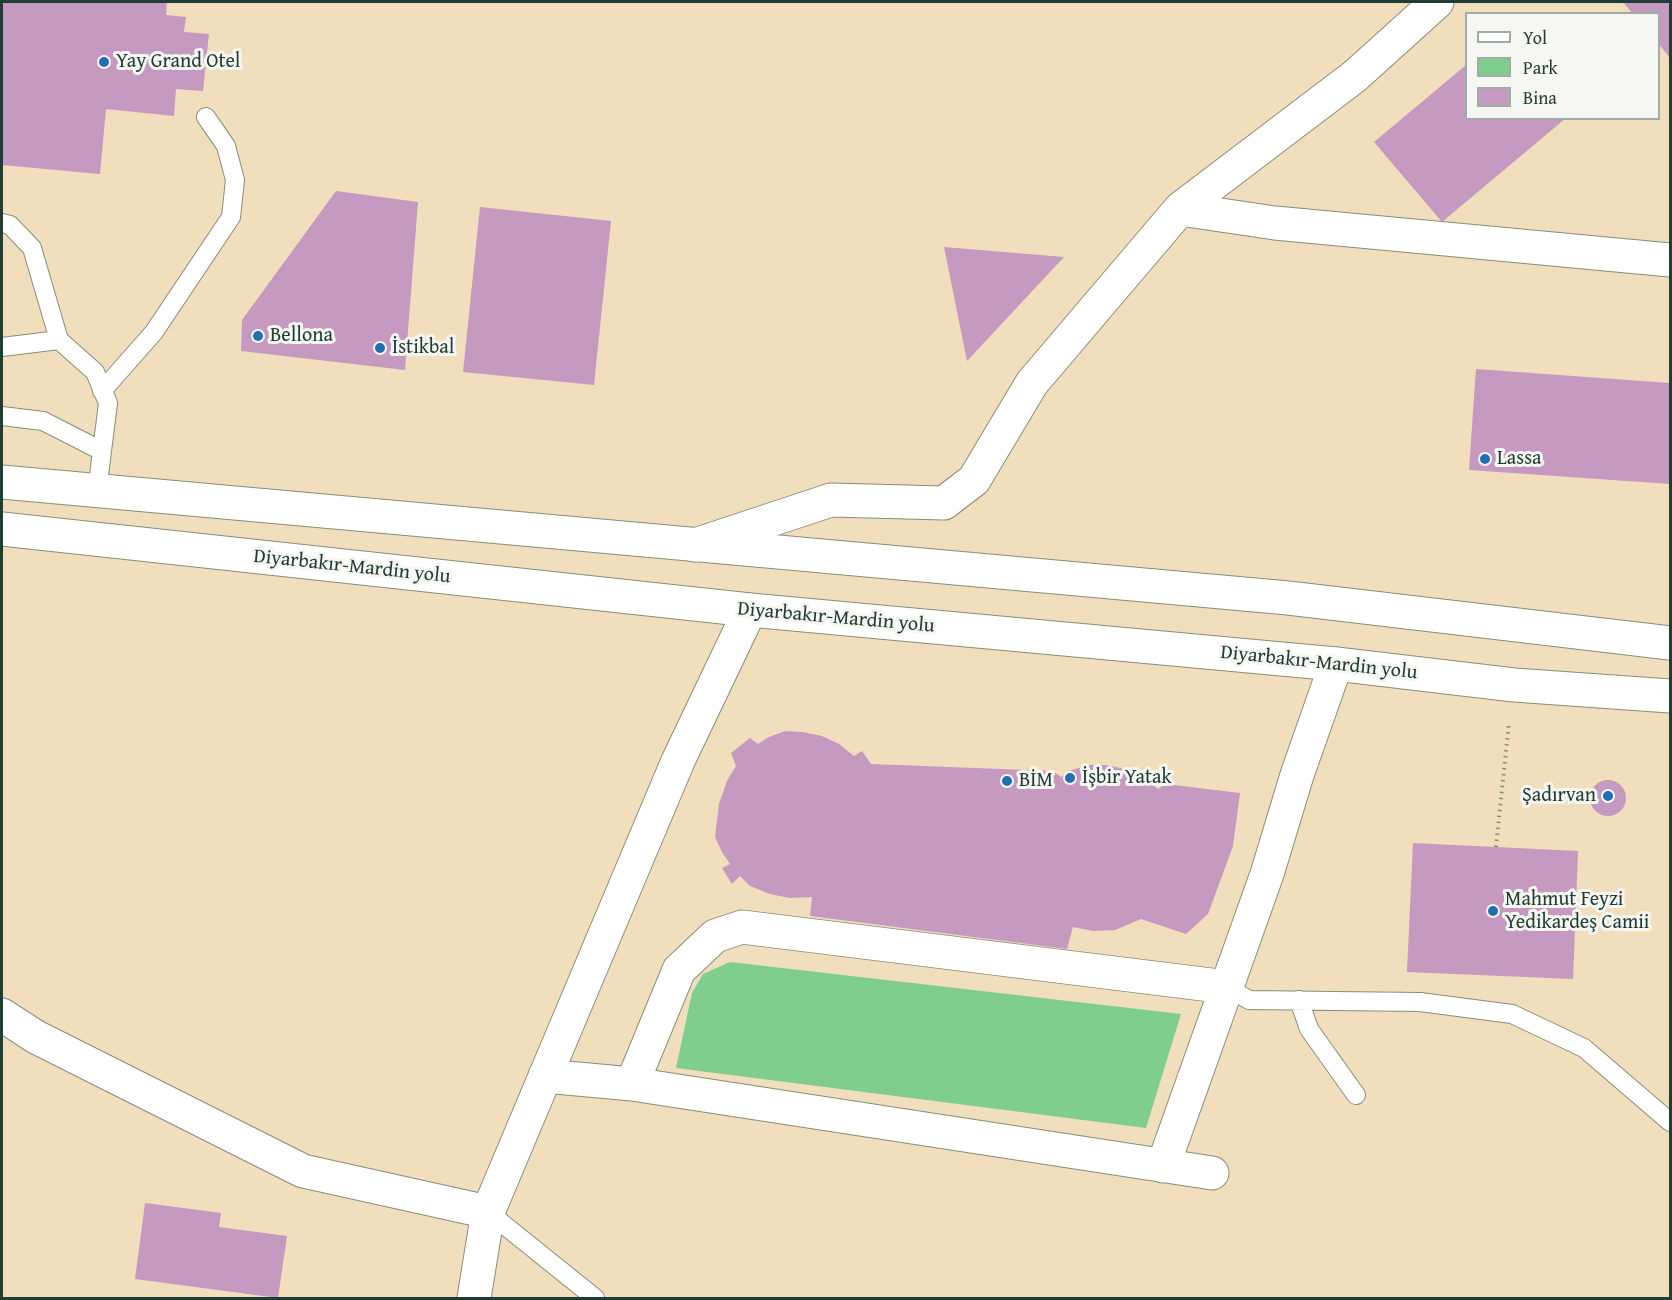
<!DOCTYPE html>
<meta charset="utf-8">
<style>
body{margin:0}
#map{position:relative;width:1672px;height:1300px;overflow:hidden;background:#f0debd;font-family:"Gentium Book Plus",serif}
canvas{display:block}
.frame{position:absolute;inset:0;border:3px solid #1f3d34;pointer-events:none}
.legend{position:absolute;left:1465px;top:12px;width:195px;height:108px;box-sizing:border-box;background:#f6f6f2;border:2px solid #a0aca6;margin:0;padding:8px 10px;list-style:none;font-size:18px;color:#1f3d34}
.legend li{display:flex;align-items:center;gap:12px;height:30px}
.legend b{width:30px;border:2px solid #a0aca6}
</style>
<div id="map">
<canvas width="1672" height="1300"></canvas>
<div class="frame"></div>
<ul class="legend">
<li><b style="height:8px;background:#fff"></b>Yol</li>
<li><b style="height:16px;background:#7fce8e"></b>Park</li>
<li><b style="height:16px;background:#c699c0"></b>Bina</li>
</ul>
</div>
<script>
const g = document.querySelector('canvas').getContext('2d');
g.lineJoin = 'round';
function paint(path, color) {
  g.fillStyle = color;
  g.fill(path, 'evenodd');
}
function shape(rows) {
  const path = new Path2D();
  for (const r of rows) {
    if (r.length === 3) {
      path.moveTo(r[0] + r[2], r[1]);
      path.arc(r[0], r[1], r[2], 0, 2 * Math.PI);
      continue;
    }
    path.moveTo(r[0], r[1]);
    for (let i = 2; i < r.length; i += 2) path.lineTo(r[i], r[i + 1]);
  }
  return path;
}
function trace(path, color, width, dash) {
  g.strokeStyle = color;
  g.lineWidth = width;
  g.lineCap = dash ? 'butt' : 'round';
  g.setLineDash(dash || []);
  g.stroke(path);
}
function drawText(font, color, halo, rows, align = 'center') {
  g.font = font + ' "Gentium Book Plus",serif';
  g.lineWidth = 6;
  g.setLineDash([]);
  g.textBaseline = 'middle';
  g.strokeStyle = halo;
  g.fillStyle = color;
  for (const [text, x, y, turn = 0] of rows) {
    g.save();
    g.translate(x, y);
    g.rotate((+turn || 0) * Math.PI / 180);
    g.textAlign = isNaN(turn) ? turn : align;
    if (halo) g.strokeText(text, 0, 0);
    g.fillText(text, 0, 0);
    g.restore();
  }
}
const green = shape([
 [730,962,1181,1014,1146,1128,676,1068,692,993,703,974]
]);
const building = shape([
 [2,2,167,2,166,15,186,17,184,32,209,34,203,91,176,89,174,116,106,109,100,174,2,165],
 [1623,2,1670,2,1670,58,1658,43,1658,14,1633,14],
 [1466,65,1466,118,1566,118,1442,222,1374,142],
 [336,191,418,202,405,370,241,351,242,320],
 [480,207,611,221,594,385,463,372],
 [944,247,1064,257,967,361],
 [1476,369,1670,383,1670,484,1469,470],
 [785,731,802,732,822,736,839,744,854,756,862,751,871,764,1053,771,1061,777,1072,770,1089,765,1106,765,1125,769,1143,777,1158,789,1165,784,1240,793,1233,846,1208,914,1186,934,1141,919,1115,930,1093,931,1073,927,1067,949,810,916,812,897,790,898,770,894,750,886,740,876,732,884,722,868,730,864,722,852,715,837,719,804,727,781,736,766,731,753,750,738,758,744,769,737],
 [1608,798,18],
 [1413,843,1578,851,1573,979,1407,972],
 [145,1203,221,1213,219,1227,287,1236,278,1298,135,1279]
]);
const path = shape([
 [1496,847,1509,722]
]);
const service = shape([
 [2,223,10,225,32,248,59,340,95,372,108,403,97,491],
 [2,347,59,340],
 [102,391,154,332,231,217,235,180,226,146,206,117],
 [2,416,43,421,102,451],
 [1227,987,1249,1000,1420,1002,1512,1014,1584,1048,1670,1122],
 [1299,1000,1309,1029,1356,1095],
 [488,1212,595,1298]
]);
const minor = shape([
 [1180,209,1275,223,1670,260],
 [695,545,831,500,944,503,974,480,1032,383,1180,209,1355,76,1437,2],
 [2,1015,36,1037,303,1171,488,1212],
 [545,1076,632,1084,1212,1173],
 [632,1084,679,970,715,936,742,927,1227,987],
 [1163,1166,1267,874,1297,775,1336,664],
 [474,1298,488,1212,678,761,750,610]
]);
const tertiary = shape([
 [1427,2,1433,5]
]);
const trunk = shape([
 [2,482,1288,598,1670,643],
 [2,529,750,610,1336,664,1514,685,1670,696]
]);
const markers = [
 [104,62,6,"#1f6fb2"],
 [258,336,6,"#1f6fb2"],
 [380,348,6,"#1f6fb2"],
 [1485,459,6,"#1f6fb2"],
 [1070,778,6,"#1f6fb2"],
 [1007,781,6,"#1f6fb2"],
 [1608,796,6,"#1f6fb2"],
 [1493,911,6,"#1f6fb2"]
];
const poiNames = [
 ["Yay Grand Otel",116,62],
 ["Bellona",270,336],
 ["İstikbal",392,348],
 ["Lassa",1497,459],
 ["İşbir Yatak",1082,778],
 ["BİM",1019,781],
 ["Şadırvan",1596,796,"right"],
 ["Mahmut Feyzi",1505,900],
 ["Yedikardeş Camii",1505,923]
];
const streetNames = [
 ["Diyarbakır-Mardin yolu",352,567,6],
 ["Diyarbakır-Mardin yolu",836,618,5],
 ["Diyarbakır-Mardin yolu",1319,663,6]
];
paint(green, '#7fce8e');
paint(building, '#c699c0');
trace(service, '#888e78', 20);
trace(minor, '#888e78', 35);
trace(tertiary, '#888e78', 35);
trace(trunk, '#888e78', 35);
trace(path, '#888e78', 4, [1.5, 4.5]);
trace(service, '#fff', 18);
trace(minor, '#fff', 33);
trace(tertiary, '#fff', 33);
trace(trunk, '#fff', 33);
for (const [x, y, r, color] of markers) {
  const dot = new Path2D();
  dot.arc(x, y, r, 0, 2 * Math.PI);
  g.fillStyle = color;
  g.fill(dot);
  trace(dot, '#f6f6f2', 2);
}
drawText('20px', '#1f3d34', '#f6f6f2', poiNames, 'left');
drawText('20px', '#1f3d34', '#f6f6f2', streetNames);
</script>
